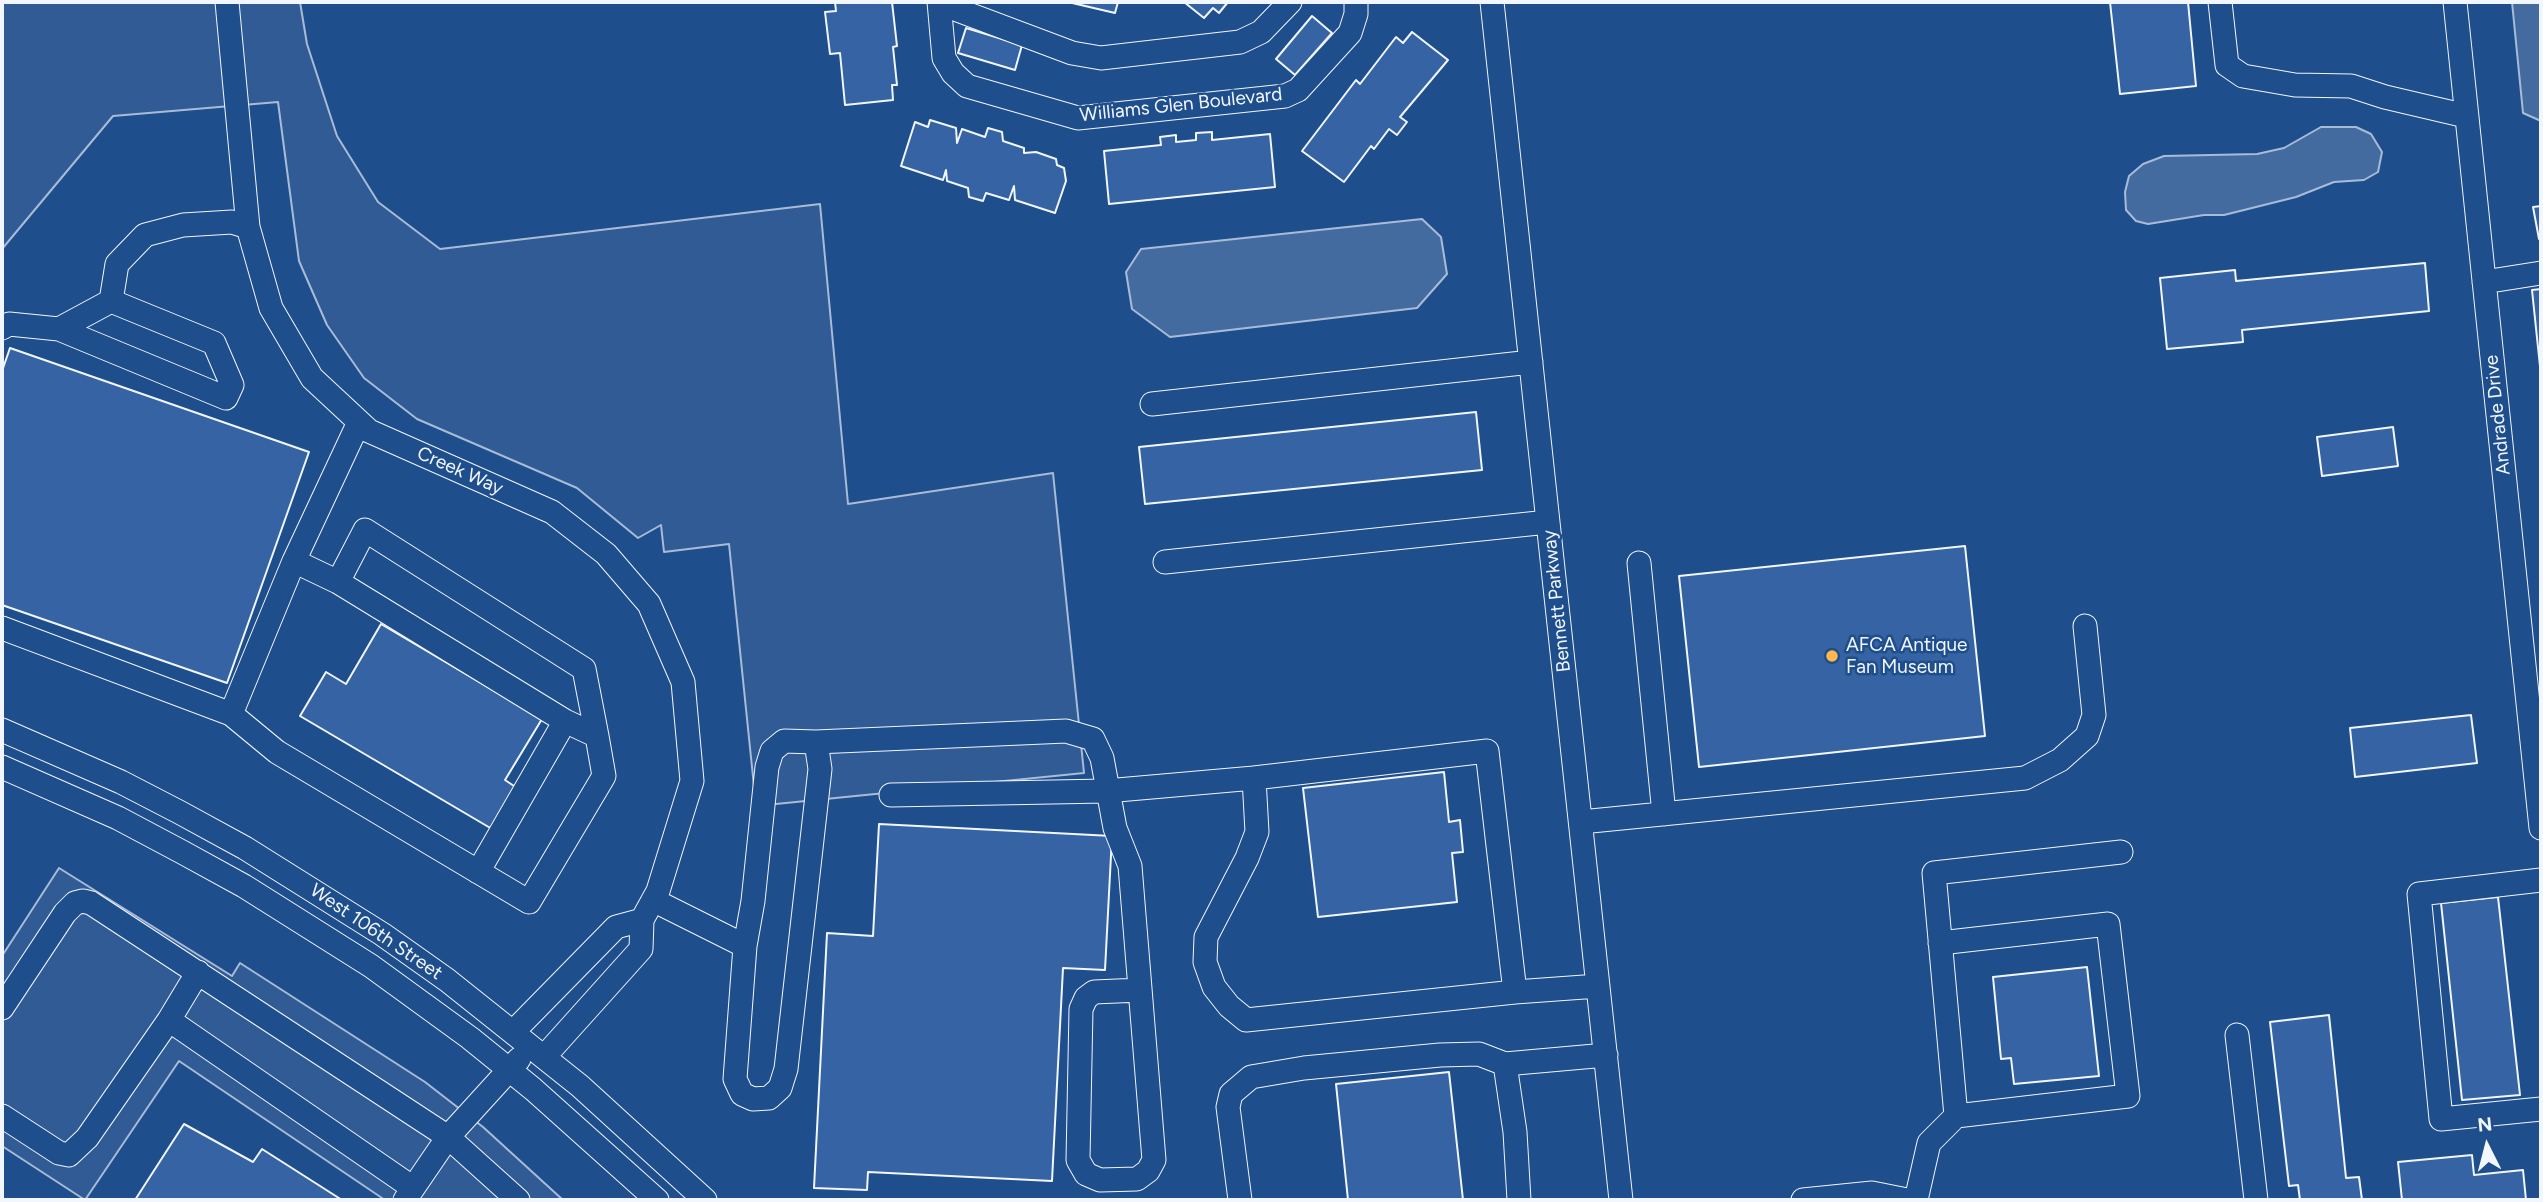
<!DOCTYPE html>
<style>
body{margin:0}
#map{position:relative;width:2543px;height:1202px;overflow:hidden;background:#1f4e8c;font-family:Figtree,sans-serif}
canvas{display:block}
.frame{position:absolute;inset:0;border:4px solid #f2f6ff;pointer-events:none}
.north{position:absolute;left:2452px;top:1111px;width:70px;height:70px;-webkit-text-stroke:5px #1f4e8c;paint-order:stroke;rotate:354deg;font-size:19px;font-weight:700;line-height:28px;text-align:center;color:#f2f6ff}
.north::after{content:'';display:block;margin:auto;width:24px;height:32px;background:#f2f6ff;clip-path:polygon(50% 0,100% 100%,50% 72%,0 100%)}
</style>
<div id="map">
<canvas width="2543" height="1202"></canvas>
<div class="frame"></div>
<div class="north">N</div>
</div>
<script>
const g = document.querySelector('canvas').getContext('2d');
g.lineJoin = 'round';
function paint(path, color) {
  g.fillStyle = color;
  g.fill(path, 'evenodd');
}
function shape(rows) {
  const path = new Path2D();
  for (const r of rows) {
    path.moveTo(r[0], r[1]);
    for (let i = 2; i < r.length; i += 2) path.lineTo(r[i], r[i + 1]);
  }
  return path;
}
function trace(path, color, width, dash) {
  g.strokeStyle = color;
  g.lineWidth = width;
  g.lineCap = dash ? 'butt' : 'round';
  g.setLineDash(dash || []);
  g.stroke(path);
}
function drawText(font, color, halo, rows, align = 'center') {
  g.font = font + ' Figtree,sans-serif';
  g.lineWidth = 5;
  g.setLineDash([]);
  g.textBaseline = 'middle';
  g.strokeStyle = halo;
  g.fillStyle = color;
  for (const [text, x, y, turn = 0] of rows) {
    g.save();
    g.translate(x, y);
    g.rotate((+turn || 0) * Math.PI / 180);
    g.textAlign = isNaN(turn) ? turn : align;
    if (halo) g.strokeText(text, 0, 0);
    g.fillText(text, 0, 0);
    g.restore();
  }
}
const built = shape([
 [2,2,300,2,307,44,337,136,378,202,440,249,820,204,848,504,1053,473,1084,773,756,806,729,544,664,552,661,525,638,538,577,488,417,419,364,378,327,325,299,261,278,102,113,116,2,249,2,2],
 [59,868,232,976,240,963,425,1082,483,1127,563,1200,382,1200,382,1198,179,1061,85,1200,2,1146,2,956,59,868]
]);
const water = shape([
 [2512,2,2541,2,2541,121,2523,113,2512,2],
 [2321,127,2356,127,2371,134,2382,152,2378,172,2364,180,2334,182,2296,197,2224,215,2204,215,2148,224,2136,221,2126,210,2125,192,2129,176,2143,164,2164,156,2257,154,2284,148,2321,127],
 [1422,219,1441,237,1447,274,1417,308,1170,337,1132,309,1126,272,1141,249,1422,219]
]);
const building = shape([
 [835,2,892,2,897,46,893,47,897,85,892,85,893,100,845,105,840,53,830,54,825,12,836,11,835,2],
 [1068,2,1118,2,1115,13,1068,2],
 [1184,2,1228,2,1219,13,1213,8,1204,18,1184,2],
 [2110,2,2188,2,2196,86,2120,94,2110,2],
 [1312,16,1332,33,1295,75,1276,59,1312,16],
 [966,28,1022,45,1015,70,958,53,966,28],
 [1412,32,1448,60,1400,117,1407,122,1397,135,1389,129,1374,149,1371,146,1344,182,1302,151,1356,80,1360,84,1396,37,1403,43,1412,32],
 [930,120,956,128,957,143,962,129,985,137,988,128,1002,132,1003,141,1024,148,1024,153,1036,152,1056,159,1057,165,1064,168,1066,181,1055,213,1015,200,1014,186,1009,200,986,193,983,201,969,197,968,188,947,181,946,170,943,180,901,166,915,122,928,127,930,120],
 [1212,132,1212,140,1270,134,1275,187,1109,204,1104,151,1161,145,1160,137,1176,135,1176,142,1196,140,1196,133,1212,132],
 [2541,206,2541,239,2539,239,2533,207,2541,206],
 [2425,263,2429,311,2242,330,2243,342,2167,349,2160,278,2235,270,2236,281,2425,263],
 [2541,289,2541,376,2532,290,2541,289],
 [10,348,309,452,227,683,2,605,2,371,10,348],
 [1476,412,1482,470,1145,504,1139,447,1476,412],
 [2393,427,2398,466,2322,476,2317,437,2393,427],
 [1965,546,1985,736,1699,767,1679,576,1965,546],
 [381,624,542,719,505,780,517,788,492,829,300,716,326,672,346,684,381,624],
 [2471,715,2477,763,2355,777,2350,728,2471,715],
 [1444,772,1449,822,1460,820,1463,852,1452,853,1457,902,1318,917,1303,788,1444,772],
 [879,824,1112,836,1105,970,1063,968,1052,1181,868,1172,867,1190,814,1188,827,933,873,936,879,824],
 [2498,897,2520,1095,2462,1100,2441,903,2498,897],
 [2087,967,2099,1076,2014,1084,2011,1058,2001,1059,1993,977,2087,967],
 [2329,1015,2346,1178,2359,1177,2362,1200,2300,1200,2298,1185,2289,1186,2270,1022,2329,1015],
 [1449,1072,1463,1200,1348,1200,1336,1084,1449,1072],
 [184,1124,253,1162,262,1149,342,1200,135,1200,184,1124],
 [2472,1155,2474,1175,2523,1170,2526,1200,2402,1200,2398,1162,2472,1155]
]);
const minor = shape([
 [227,2,248,227,271,308,312,378,369,431,552,512,606,554,649,604,683,682,692,781,658,891,642,920,641,949,544,1057],
 [939,2,944,58,953,73,967,86,1078,118,1285,96,1298,90,1350,33,1356,14,1356,2],
 [1492,2,1621,1200],
 [2220,2,2227,65,2243,76,2295,85,2351,86,2385,97,2466,116],
 [2455,2,2541,828],
 [939,3,1072,53,1101,58,1240,42,1261,32,1290,2],
 [2484,282,2541,273],
 [2,328,9,324,59,329,111,301,117,264,145,235,183,225,232,222,248,227],
 [59,329,226,398,232,385,214,343,111,301],
 [1152,404,1531,362],
 [359,422,294,561,231,714,277,752,529,902,604,776,597,736,584,669,365,530,338,582,565,721,597,736],
 [294,561,338,582],
 [1165,562,1548,522],
 [1639,563,1664,814],
 [2,628,231,714],
 [2,730,121,782,179,812,245,848,382,934,447,980,580,1086,705,1200],
 [816,742,1066,731,1093,739,1102,758,1115,828,1130,866,1154,1160,1148,1171,1137,1179,1100,1180,1086,1174,1078,1160,1081,1009,1086,998,1094,992,1140,990],
 [2,767,118,818,182,852,244,886,371,966,470,1038,533,1089,657,1200],
 [891,795,1106,791,1254,778],
 [1581,822,2025,778,2060,760,2087,736,2094,715,2085,626],
 [478,872,565,721],
 [2541,880,2419,894,2441,1119,2541,1109],
 [653,900,745,946,735,1079,742,1094,753,1099,769,1098,780,1088,786,1069,820,769,816,742,784,741,772,751,767,767,753,901,745,946],
 [1940,943,2108,924,2128,1096,1956,1116],
 [1515,992,1246,1020,1229,1006,1214,987,1205,962,1206,937,1247,858,1257,832,1254,778,1487,751,1515,992,1598,986],
 [2,1008,65,913,75,903,83,901,91,903,448,1137,518,1200],
 [169,1020,198,972],
 [513,1032,616,927,642,920],
 [2237,1035,2256,1200],
 [1505,1064,1515,1132,1519,1200],
 [2,1116,59,1153,69,1155,87,1138,169,1020,413,1188],
 [405,1200,448,1137,519,1059],
 [1240,1200,1228,1107,1231,1094,1251,1077,1304,1068,1440,1055,1479,1054,1505,1064,1606,1055],
 [1803,1200,1872,1193,1907,1200],
 [1916,1200,1929,1143,1956,1116,1934,873,2121,852]
]);
const markers = [
 [1832,656,7,"#ffb74d"]
];
const streetNames = [
 ["Williams Glen Boulevard",1181,105,-6],
 ["Andrade Drive",2498,415,-96],
 ["Creek Way",460,471,24],
 ["Bennett Parkway",1557,601,-96],
 ["West 106th Street",376,932,34]
];
const poiNames = [
 ["AFCA Antique",1846,645],
 ["Fan Museum",1846,667]
];
paint(built, '#305b95');
trace(built, '#a8bbd7', 2);
paint(water, '#446ba0');
trace(water, '#a8bbd7', 2);
paint(building, '#3563a3');
trace(building, '#f2f6ff', 2);
trace(minor, '#f2f6ff', 25);
trace(minor, '#1f4e8c', 23);
for (const [x, y, r, color] of markers) {
  const dot = new Path2D();
  dot.arc(x, y, r, 0, 2 * Math.PI);
  g.fillStyle = color;
  g.fill(dot);
  trace(dot, '#1f4e8c', 2.5);
}
drawText('19px', '#f2f6ff', '#1f4e8c', streetNames);
drawText('19px', '#f2f6ff', '#1f4e8c', poiNames, 'left');
</script>
